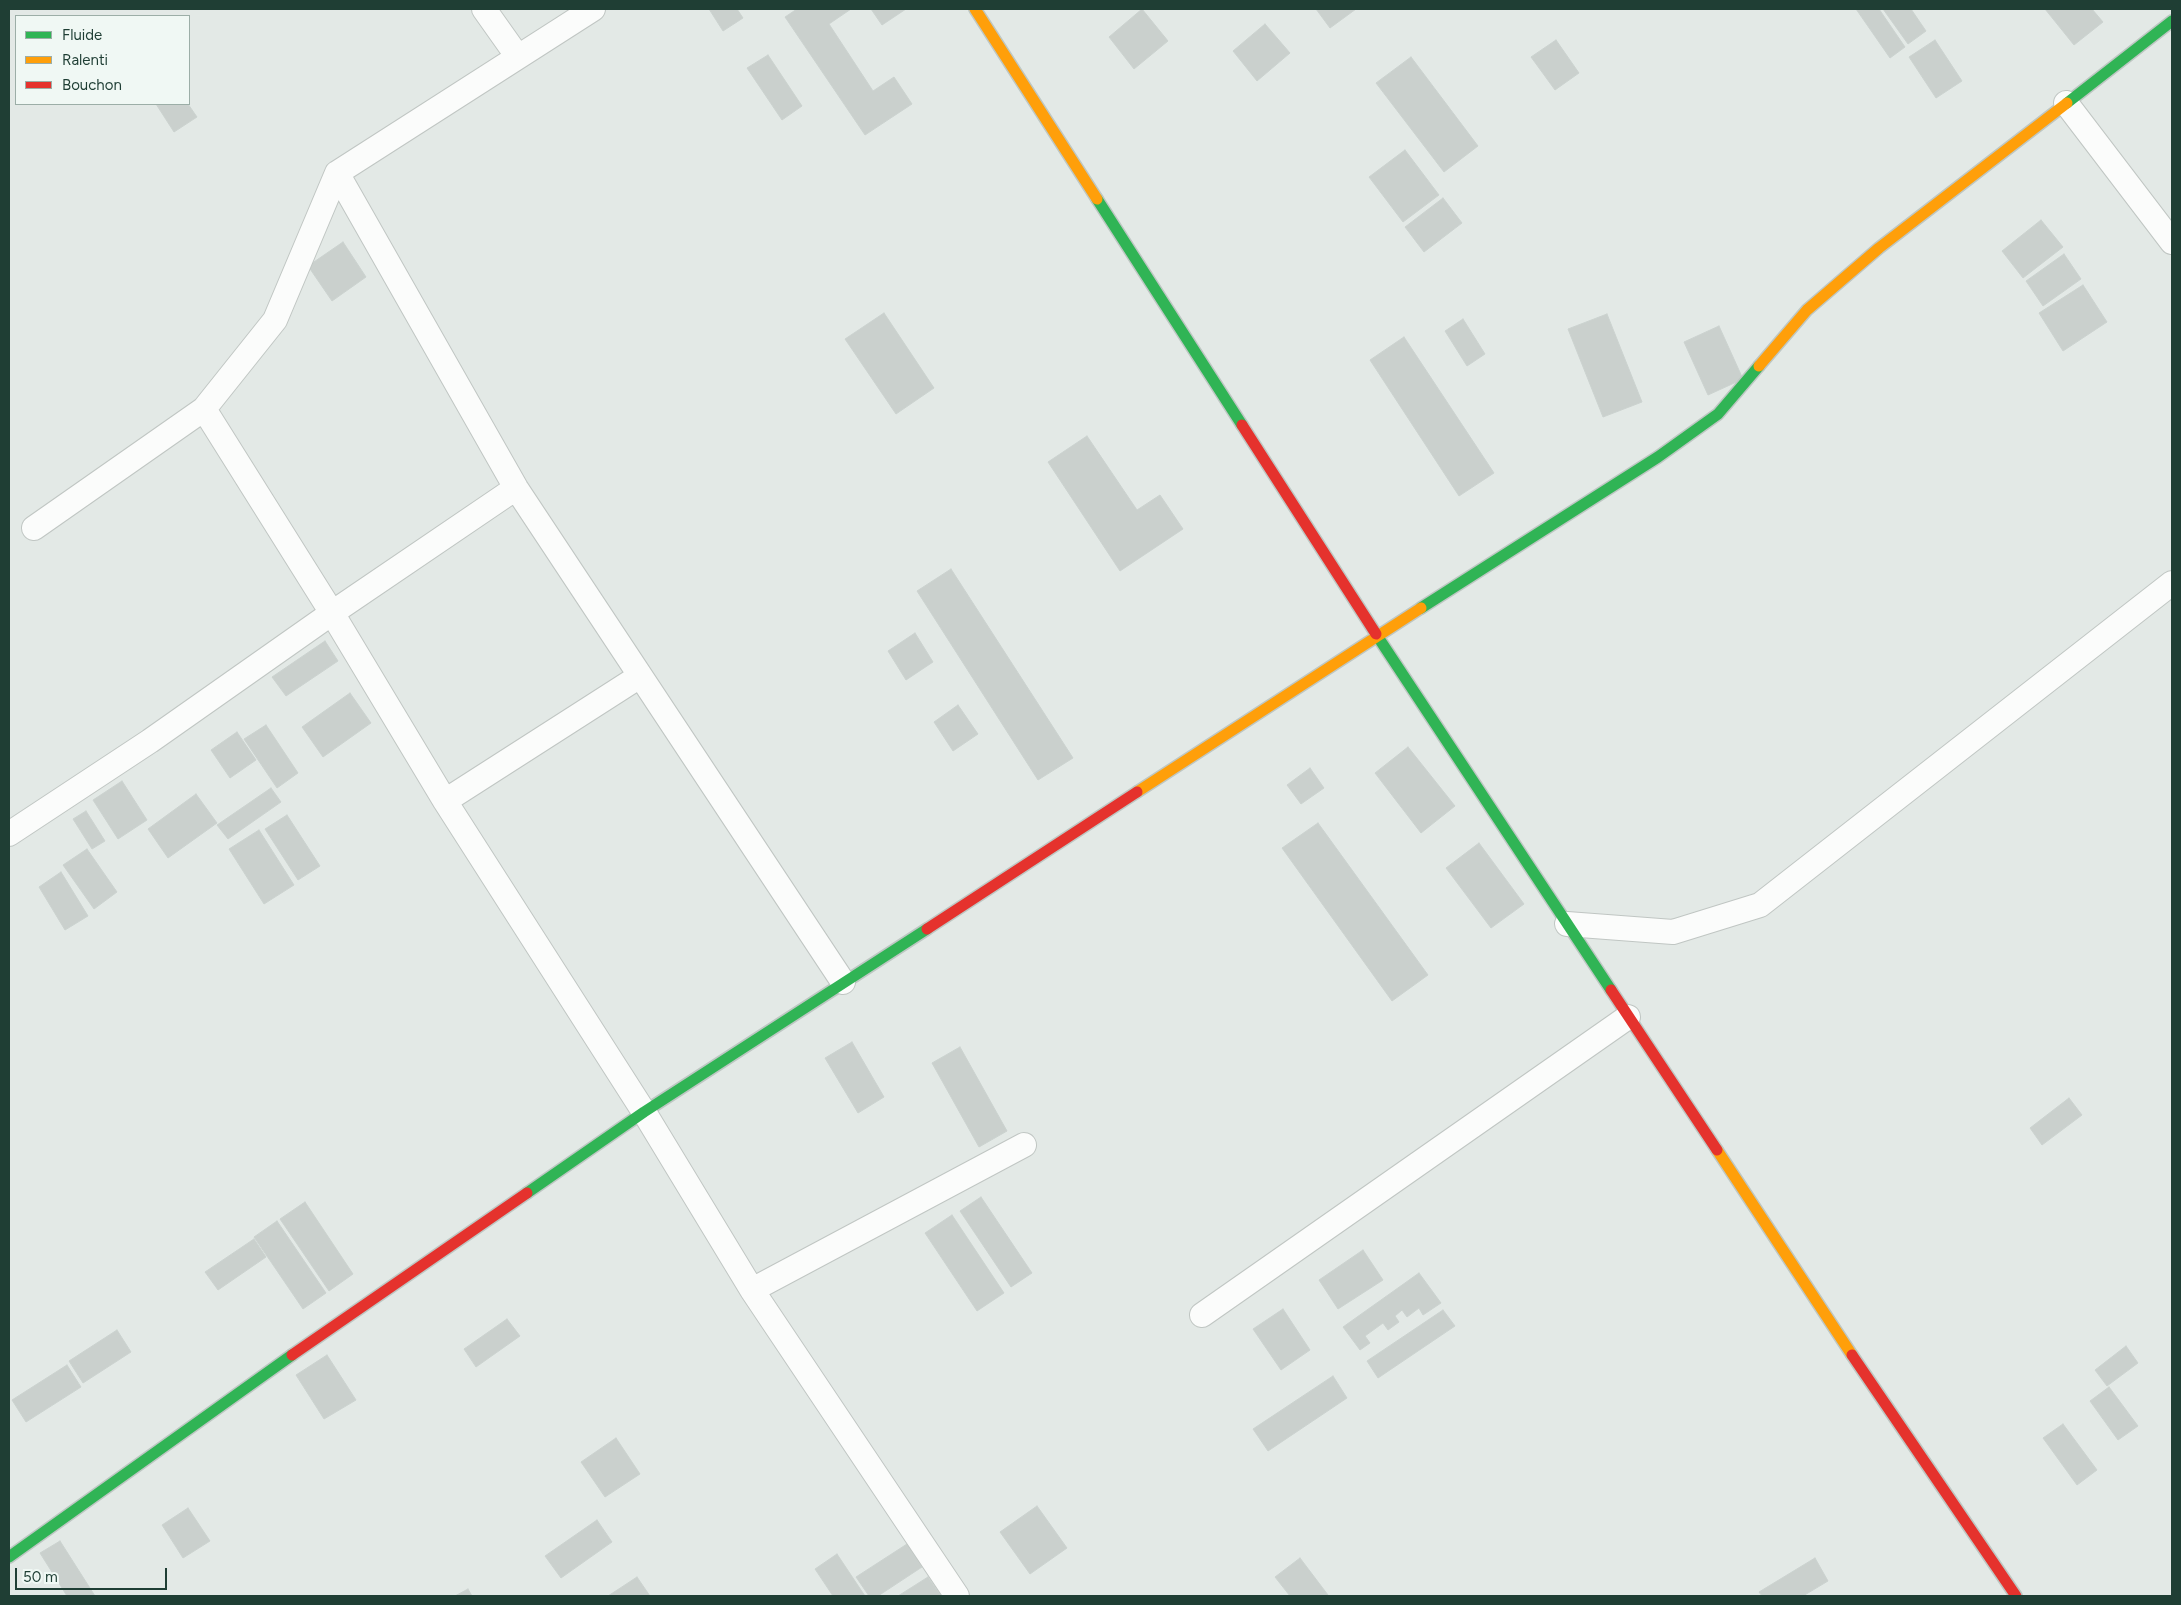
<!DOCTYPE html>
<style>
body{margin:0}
#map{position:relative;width:2181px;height:1605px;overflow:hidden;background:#e3e9e6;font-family:Figtree,sans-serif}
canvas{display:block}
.frame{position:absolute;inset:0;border:10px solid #1f3e34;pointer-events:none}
.legend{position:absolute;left:15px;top:15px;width:175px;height:90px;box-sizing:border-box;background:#f0f8f4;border:1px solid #9caea7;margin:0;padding:6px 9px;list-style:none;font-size:15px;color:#1f3e34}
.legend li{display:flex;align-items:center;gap:10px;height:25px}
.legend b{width:25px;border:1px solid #9caea7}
.scale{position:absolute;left:15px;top:1568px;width:152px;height:22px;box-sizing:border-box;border:2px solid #1f3e34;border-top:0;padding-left:6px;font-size:15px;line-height:18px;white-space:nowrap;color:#1f3e34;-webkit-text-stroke:4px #f0f8f4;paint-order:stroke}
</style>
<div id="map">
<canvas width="2181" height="1605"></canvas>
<div class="frame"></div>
<ul class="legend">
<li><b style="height:6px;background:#30b455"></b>Fluide</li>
<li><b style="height:6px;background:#ff9f0a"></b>Ralenti</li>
<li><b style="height:6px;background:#e5322d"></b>Bouchon</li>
</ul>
<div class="scale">50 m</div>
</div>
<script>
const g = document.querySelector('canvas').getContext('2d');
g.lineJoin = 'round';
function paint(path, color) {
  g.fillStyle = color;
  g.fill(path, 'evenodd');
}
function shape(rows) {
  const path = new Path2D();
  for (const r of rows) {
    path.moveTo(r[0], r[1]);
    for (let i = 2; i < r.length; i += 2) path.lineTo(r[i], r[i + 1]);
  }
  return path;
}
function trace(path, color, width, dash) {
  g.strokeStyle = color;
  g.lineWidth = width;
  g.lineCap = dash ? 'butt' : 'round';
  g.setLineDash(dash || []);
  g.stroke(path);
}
const building = shape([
 [709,9,737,9,743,18,723,31,709,9],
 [797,9,851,9,829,24,873,91,894,77,912,104,865,135,785,17,797,9],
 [871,9,906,9,882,25,871,9],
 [1142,9,1168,41,1134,69,1109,37,1142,9],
 [1316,9,1356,9,1330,28,1316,9],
 [1856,9,1879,9,1905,47,1890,58,1856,9],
 [1883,9,1911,9,1926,31,1908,44,1883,9],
 [2045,9,2092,9,2103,22,2074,45,2045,9],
 [1265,24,1290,53,1257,81,1233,51,1265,24],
 [1556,40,1579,73,1555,90,1531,57,1556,40],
 [1935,40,1962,81,1936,98,1909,57,1935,40],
 [768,55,802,106,782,120,747,68,768,55],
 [1411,57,1478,146,1444,172,1376,83,1411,57],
 [156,104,188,104,197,117,174,132,156,104],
 [1405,150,1439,195,1403,222,1369,177,1405,150],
 [1443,198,1462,223,1424,252,1405,227,1443,198],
 [2041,220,2063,247,2023,278,2002,251,2041,220],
 [343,242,366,277,332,301,308,266,343,242],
 [2064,254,2081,279,2043,306,2026,281,2064,254],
 [2083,285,2107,322,2063,351,2039,313,2083,285],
 [884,313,934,388,896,414,845,339,884,313],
 [1607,314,1642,402,1603,417,1568,329,1607,314],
 [1463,319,1485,354,1467,366,1445,331,1463,319],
 [1719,326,1743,379,1708,395,1684,342,1719,326],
 [1404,337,1494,473,1459,496,1370,360,1404,337],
 [1087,436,1137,510,1160,495,1183,529,1120,571,1048,462,1087,436],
 [951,569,1073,758,1038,780,917,591,951,569],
 [915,633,933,662,906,680,888,651,915,633],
 [325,641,338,661,286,696,272,677,325,641],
 [350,693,371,723,323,757,302,727,350,693],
 [958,705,978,734,953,751,934,722,958,705],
 [266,725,298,773,277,788,244,739,266,725],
 [237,732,256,760,230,778,211,750,237,732],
 [1408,747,1455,806,1421,833,1375,773,1408,747],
 [1310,768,1324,788,1301,804,1287,785,1310,768],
 [122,781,147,820,118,839,93,800,122,781],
 [271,788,281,802,228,839,217,825,271,788],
 [196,794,217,823,168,858,148,829,196,794],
 [86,811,105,841,92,849,73,819,86,811],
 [287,815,320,866,298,880,265,829,287,815],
 [1318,823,1428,975,1392,1001,1282,848,1318,823],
 [259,830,294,885,264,904,229,849,259,830],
 [1479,843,1524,904,1491,928,1446,868,1479,843],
 [87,849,117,892,94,909,63,865,87,849],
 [61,872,88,916,65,930,39,887,61,872],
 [852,1042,884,1097,858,1113,825,1058,852,1042],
 [960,1047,1007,1131,979,1147,932,1063,960,1047],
 [2069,1098,2082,1115,2042,1145,2030,1128,2069,1098],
 [981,1197,1032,1273,1011,1287,960,1211,981,1197],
 [305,1202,353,1274,329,1291,280,1219,305,1202],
 [952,1215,1004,1293,977,1311,925,1233,952,1215],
 [277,1221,326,1293,303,1309,254,1237,277,1221],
 [254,1239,266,1257,218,1290,205,1272,254,1239],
 [1363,1250,1383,1280,1338,1309,1319,1280,1363,1250],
 [1419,1273,1441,1303,1423,1315,1419,1308,1407,1317,1402,1310,1395,1316,1399,1322,1388,1330,1383,1323,1365,1336,1370,1343,1360,1350,1343,1327,1419,1273],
 [1283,1309,1310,1350,1281,1370,1253,1329,1283,1309],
 [1443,1310,1455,1326,1378,1378,1367,1361,1443,1310],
 [507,1319,520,1336,476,1367,464,1349,507,1319],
 [117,1330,131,1352,83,1383,69,1361,117,1330],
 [2126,1346,2138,1363,2107,1386,2095,1370,2126,1346],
 [327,1355,356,1400,324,1419,296,1375,327,1355],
 [67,1365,81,1387,26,1422,12,1400,67,1365],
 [1333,1376,1347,1398,1268,1451,1253,1429,1333,1376],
 [2109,1387,2138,1426,2118,1440,2090,1401,2109,1387],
 [2063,1424,2097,1470,2077,1485,2043,1438,2063,1424],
 [616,1438,640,1474,605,1497,581,1462,616,1438],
 [1037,1506,1067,1548,1030,1574,1000,1532,1037,1506],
 [188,1508,210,1541,183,1558,162,1525,188,1508],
 [597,1520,612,1542,561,1578,545,1556,597,1520],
 [60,1541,95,1596,67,1596,40,1553,60,1541],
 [907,1544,922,1567,878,1596,869,1596,856,1577,907,1544],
 [837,1554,865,1596,833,1596,815,1569,837,1554],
 [1300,1558,1328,1595,1327,1596,1290,1596,1275,1577,1300,1558],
 [1815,1558,1828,1581,1803,1596,1762,1596,1759,1592,1815,1558],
 [637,1577,650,1596,608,1596,637,1577],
 [928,1577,941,1596,898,1596,928,1577],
 [468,1589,472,1596,455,1596,468,1589]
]);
const street = shape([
 [484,9,518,57],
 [2066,103,2172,242],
 [337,173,516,488,843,982],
 [204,409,332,613,445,801,644,1112,752,1290,957,1596],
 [34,528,204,409,275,320,337,173,593,9],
 [445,801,640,676],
 [9,834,150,741,332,613,516,488],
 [1567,924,1673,932,1760,905,2172,583],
 [752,1290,1024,1145],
 [1202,1315,1628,1017]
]);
const fast = shape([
 [2067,103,2172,21],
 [1097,199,1242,425],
 [1421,608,1658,457,1718,414,1759,366],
 [1376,634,1611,990],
 [527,1193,644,1112,927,929],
 [9,1557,292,1355]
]);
const slow = shape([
 [975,9,1097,199],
 [1759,366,1807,310,1879,248,2067,103],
 [1137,792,1421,608],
 [1717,1150,1852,1355]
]);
const jam = shape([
 [1242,425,1376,634],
 [927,929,1137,792],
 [1611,990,1717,1150],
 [292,1355,527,1193],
 [1852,1355,2016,1596]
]);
paint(building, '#cad0cd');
trace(building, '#cbd2cf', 1);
trace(street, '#c0c6c3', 26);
trace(fast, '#bec7c3', 14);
trace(slow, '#bec7c3', 14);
trace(jam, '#bec7c3', 14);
trace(street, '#fbfcfb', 24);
trace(fast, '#30b455', 11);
trace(slow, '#ff9f0a', 11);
trace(jam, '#e5322d', 11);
</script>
